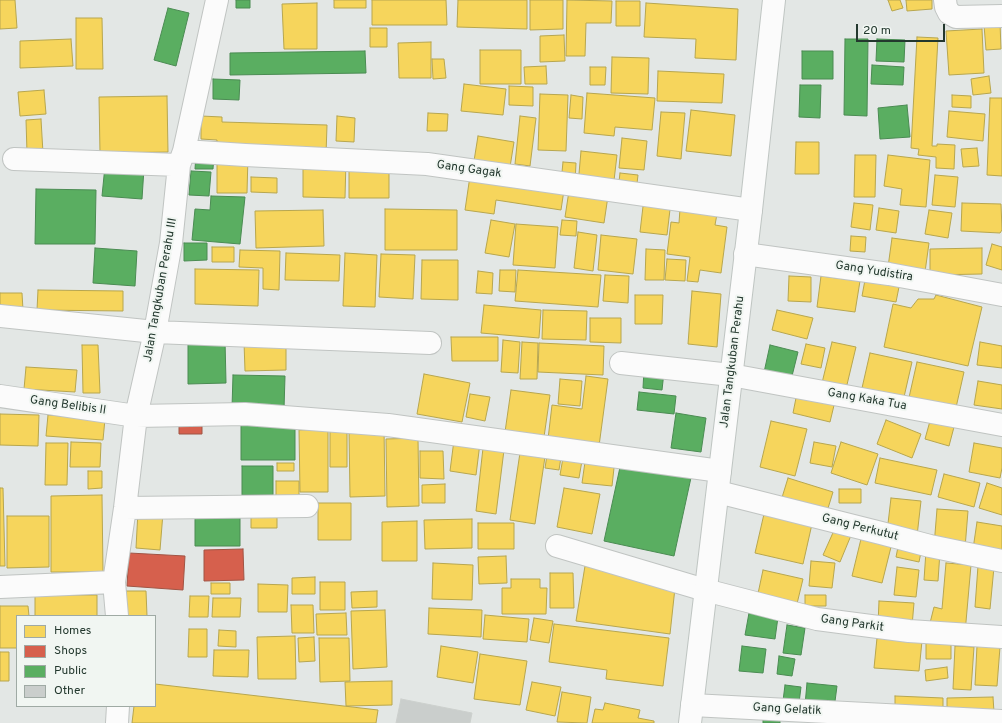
<!DOCTYPE html>
<style>
body{margin:0}
#map{position:relative;width:1002px;height:723px;overflow:hidden;background:#e3e7e5;font-family:Overpass,sans-serif}
canvas{display:block}
.legend{position:absolute;left:16px;top:615px;width:140px;height:92px;box-sizing:border-box;background:#f1f6f2;border:1px solid #9faaa4;margin:0;padding:5px 7px;list-style:none;font-size:12px;color:#23382e}
.legend li{display:flex;align-items:center;gap:8px;height:20px}
.legend b{width:20px;border:1px solid #9faaa4}
.scale{position:absolute;left:856px;top:24px;width:89px;height:18px;box-sizing:border-box;border:2px solid #23382e;border-top:0;padding-left:5px;font-size:12px;line-height:14px;white-space:nowrap;color:#23382e;-webkit-text-stroke:3px #f1f6f2;paint-order:stroke}
</style>
<div id="map">
<canvas width="1002" height="723"></canvas>
<ul class="legend">
<li><b style="height:11px;background:#f6d55c"></b>Homes</li>
<li><b style="height:11px;background:#d6604d"></b>Shops</li>
<li><b style="height:11px;background:#5aae61"></b>Public</li>
<li><b style="height:11px;background:#cacecc"></b>Other</li>
</ul>
<div class="scale">20 m</div>
</div>
<script>
const g = document.querySelector('canvas').getContext('2d');
g.lineJoin = 'round';
function paint(path, color) {
  g.fillStyle = color;
  g.fill(path, 'evenodd');
}
function shape(rows) {
  const path = new Path2D();
  for (const r of rows) {
    path.moveTo(r[0], r[1]);
    for (let i = 2; i < r.length; i += 2) path.lineTo(r[i], r[i + 1]);
  }
  return path;
}
function trace(path, color, width, dash) {
  g.strokeStyle = color;
  g.lineWidth = width;
  g.lineCap = dash ? 'butt' : 'round';
  g.setLineDash(dash || []);
  g.stroke(path);
}
function drawText(font, color, halo, rows, align = 'center') {
  g.font = font + ' Overpass,sans-serif';
  g.lineWidth = 4;
  g.setLineDash([]);
  g.textBaseline = 'middle';
  g.strokeStyle = halo;
  g.fillStyle = color;
  for (const [text, x, y, turn = 0] of rows) {
    g.save();
    g.translate(x, y);
    g.rotate((+turn || 0) * Math.PI / 180);
    g.textAlign = isNaN(turn) ? turn : align;
    if (halo) g.strokeText(text, 0, 0);
    g.fillText(text, 0, 0);
    g.restore();
  }
}
const homes = shape([
 [0,0,15,0,17,28,0,29,0,0],
 [334,0,366,0,366,8,334,8,334,0],
 [372,0,446,0,447,25,372,25,372,0],
 [458,0,527,0,527,29,457,27,458,0],
 [530,0,563,0,563,29,530,30,530,0],
 [567,0,612,1,611,23,586,23,585,56,566,56,567,0],
 [888,0,900,0,903,8,892,11,888,0],
 [906,0,932,0,932,9,907,11,906,0],
 [616,1,640,1,640,26,616,26,616,1],
 [317,3,317,49,284,49,282,4,317,3],
 [646,3,738,9,736,60,695,58,696,39,644,37,646,3],
 [76,18,102,18,103,69,76,69,76,18],
 [1000,23,1001,49,986,50,984,25,1000,23],
 [370,28,387,28,387,47,370,47,370,28],
 [982,29,984,73,949,75,946,31,982,29],
 [564,35,565,61,540,62,540,36,564,35],
 [917,37,938,38,932,146,937,146,937,144,955,145,954,169,936,168,936,157,918,155,919,149,911,148,917,37],
 [71,39,73,66,20,68,20,41,71,39],
 [431,42,431,78,399,78,398,43,431,42],
 [480,50,521,50,521,84,480,84,480,50],
 [612,57,649,58,648,94,611,93,612,57],
 [432,59,444,59,446,78,433,79,432,59],
 [546,66,547,84,525,84,524,67,546,66],
 [590,67,606,67,605,85,590,85,590,67],
 [658,71,724,74,722,103,657,101,658,71],
 [989,76,991,93,973,95,971,79,989,76],
 [464,84,506,89,503,115,461,111,464,84],
 [509,86,533,87,533,106,509,105,509,86],
 [44,90,46,114,20,116,18,92,44,90],
 [587,93,655,98,652,130,615,127,614,136,584,133,587,93],
 [540,94,568,95,566,151,538,150,540,94],
 [571,95,583,97,582,119,569,118,571,95],
 [952,95,971,96,971,108,952,107,952,95],
 [167,96,168,152,100,153,99,97,167,96],
 [990,98,1002,98,1002,176,987,175,990,98],
 [691,110,735,115,731,156,686,151,691,110],
 [949,111,985,114,983,141,947,137,949,111],
 [661,112,685,113,681,159,657,156,661,112],
 [428,113,448,114,447,131,427,131,428,113],
 [201,116,222,117,222,122,327,125,326,155,216,151,217,140,201,139,201,116],
 [337,116,355,118,354,142,336,141,337,116],
 [520,116,536,118,530,166,515,164,520,116],
 [41,119,43,153,27,153,26,120,41,119],
 [478,136,514,142,510,167,474,161,478,136],
 [622,138,647,141,644,170,619,168,622,138],
 [796,142,819,142,819,174,795,174,796,142],
 [977,148,979,166,963,167,961,149,977,148],
 [581,151,617,155,613,189,578,185,581,151],
 [855,155,876,155,875,197,854,197,855,155],
 [888,155,930,160,926,207,900,205,902,189,884,186,888,155],
 [217,156,248,156,247,193,217,193,217,156],
 [303,160,346,160,345,198,303,197,303,160],
 [563,162,576,163,575,183,561,182,563,162],
 [349,164,389,164,389,198,349,198,349,164],
 [620,173,638,175,636,192,618,190,620,173],
 [935,175,958,177,955,207,932,205,935,175],
 [470,176,564,190,561,210,496,200,494,214,465,210,470,176],
 [251,177,277,178,277,193,251,192,251,177],
 [569,191,608,196,604,223,565,217,569,191],
 [644,198,671,201,667,235,640,232,644,198],
 [854,203,873,205,870,230,851,227,854,203],
 [962,203,1001,204,1002,230,1000,233,961,231,962,203],
 [879,208,899,211,896,233,876,230,879,208],
 [385,209,457,210,457,250,385,250,385,209],
 [680,209,717,214,715,225,727,227,721,273,700,270,698,282,687,281,690,257,667,254,671,222,679,223,680,209],
 [323,210,324,246,256,248,255,211,323,210],
 [929,210,952,213,948,238,925,234,929,210],
 [491,220,515,224,509,257,485,253,491,220],
 [562,220,577,221,576,236,560,235,562,220],
 [516,224,558,227,555,268,513,265,516,224],
 [578,232,597,235,593,271,574,268,578,232],
 [601,235,637,239,633,274,598,270,601,235],
 [851,236,866,237,865,252,850,251,851,236],
 [892,238,929,243,925,272,888,267,892,238],
 [992,244,1002,247,1002,270,986,265,992,244],
 [212,247,234,247,234,262,212,262,212,247],
 [982,248,982,274,930,275,930,249,982,248],
 [646,249,665,250,664,280,645,280,646,249],
 [240,250,280,251,279,290,263,289,263,268,239,267,240,250],
 [286,253,340,255,339,281,285,280,286,253],
 [345,253,377,255,375,307,343,306,345,253],
 [381,254,415,255,413,299,379,297,381,254],
 [667,259,686,260,685,281,665,280,667,259],
 [422,260,458,260,458,300,421,299,422,260],
 [195,269,259,270,258,306,195,304,195,269],
 [500,270,516,270,515,292,499,291,500,270],
 [518,270,601,275,598,307,515,301,518,270],
 [478,271,493,273,492,294,476,293,478,271],
 [605,275,629,276,628,303,603,301,605,275],
 [789,276,811,277,811,302,788,301,789,276],
 [821,276,860,281,855,312,817,307,821,276],
 [865,280,899,287,896,302,862,296,865,280],
 [38,290,123,291,123,311,37,310,38,290],
 [692,291,721,294,717,347,688,344,692,291],
 [0,293,22,293,23,310,0,310,0,293],
 [635,295,663,295,662,324,635,324,635,295],
 [936,295,982,307,968,366,884,347,893,304,911,308,918,299,934,299,936,295],
 [484,305,541,310,539,338,481,333,484,305],
 [543,310,587,311,586,340,542,339,543,310],
 [777,310,813,318,807,339,772,330,777,310],
 [590,318,621,318,621,343,590,342,590,318],
 [451,337,498,337,498,361,452,361,451,337],
 [503,340,520,342,518,373,501,372,503,340],
 [244,342,286,342,286,370,245,371,244,342],
 [522,342,538,343,537,379,520,379,522,342],
 [832,342,856,347,845,393,821,387,832,342],
 [980,342,1002,346,1002,368,977,365,980,342],
 [539,343,604,346,603,375,538,372,539,343],
 [806,344,825,348,821,368,801,364,806,344],
 [82,345,98,345,100,393,83,393,82,345],
 [870,353,912,362,904,397,862,388,870,353],
 [917,362,964,372,955,412,908,402,917,362],
 [26,367,77,370,75,392,24,389,26,367],
 [424,374,470,383,462,422,417,414,424,374],
 [586,376,608,379,599,446,548,439,552,405,582,409,586,376],
 [560,379,582,381,580,406,558,404,560,379],
 [978,381,1002,385,1002,409,974,405,978,381],
 [798,388,836,397,830,422,793,413,798,388],
 [511,390,550,395,544,437,505,432,511,390],
 [470,394,490,397,485,421,466,417,470,394],
 [0,414,39,415,38,446,0,445,0,414],
 [48,415,105,419,103,440,46,436,48,415],
 [886,420,921,434,912,458,877,444,886,420],
 [771,421,807,429,795,476,760,467,771,421],
 [930,421,954,427,949,446,925,439,930,421],
 [330,428,347,428,347,467,330,467,330,428],
 [328,429,328,492,300,492,299,430,328,429],
 [349,429,384,429,385,496,350,497,349,429],
 [418,438,419,506,387,507,386,439,418,438],
 [484,439,505,442,496,514,476,511,484,439],
 [454,440,480,443,476,475,450,471,454,440],
 [71,442,101,443,100,467,70,467,71,442],
 [814,442,836,446,832,467,810,463,814,442],
 [841,442,878,454,867,485,831,473,841,442],
 [46,443,68,443,67,485,45,485,46,443],
 [974,443,1002,448,1002,468,1000,478,969,472,974,443],
 [521,446,546,450,535,524,510,520,521,446],
 [548,449,562,451,559,470,545,468,548,449],
 [420,451,443,451,444,479,420,478,420,451],
 [564,452,583,455,579,478,560,475,564,452],
 [586,455,615,459,612,486,582,483,586,455],
 [880,458,937,470,931,495,875,483,880,458],
 [277,463,294,463,294,471,277,471,277,463],
 [88,471,102,471,102,488,88,489,88,471],
 [944,474,980,483,974,507,938,497,944,474],
 [788,478,833,492,825,518,780,504,788,478],
 [276,481,299,481,299,496,276,496,276,481],
 [987,483,1002,488,1002,515,979,508,987,483],
 [445,484,445,503,422,503,422,485,445,484],
 [0,488,3,488,5,566,0,566,0,488],
 [564,488,600,494,592,534,557,527,564,488],
 [839,489,861,489,861,503,839,503,839,489],
 [102,495,103,572,51,572,51,496,102,495],
 [891,498,921,501,917,536,887,532,891,498],
 [318,503,351,503,351,540,318,540,318,503],
 [251,508,277,508,277,528,251,528,251,508],
 [937,509,968,511,965,548,934,546,937,509],
 [138,511,163,513,160,550,136,548,138,511],
 [764,514,812,524,803,564,755,553,764,514],
 [7,516,49,516,49,567,7,568,7,516],
 [472,519,472,548,425,549,424,520,472,519],
 [417,521,417,561,382,561,382,522,417,521],
 [977,522,1002,526,1002,554,973,549,977,522],
 [478,523,514,523,514,549,478,549,478,523],
 [836,526,852,533,840,562,823,555,836,526],
 [861,539,891,547,882,583,852,576,861,539],
 [899,542,922,547,919,562,896,557,899,542],
 [926,551,940,552,938,581,924,580,926,551],
 [506,556,507,583,479,584,478,557,506,556],
 [811,561,835,563,832,588,809,586,811,561],
 [433,563,473,565,472,600,432,599,433,563],
 [946,563,971,565,965,633,930,623,934,607,942,609,946,563],
 [585,566,675,588,670,634,576,621,585,566],
 [978,566,994,567,990,609,975,607,978,566],
 [897,567,919,570,916,597,894,595,897,567],
 [763,570,803,579,795,612,756,603,763,570],
 [550,573,573,573,574,608,550,608,550,573],
 [315,577,315,594,292,594,292,578,315,577],
 [511,579,540,579,540,588,547,588,546,614,502,614,502,588,511,588,511,579],
 [320,582,345,582,345,610,320,610,320,582],
 [211,583,230,583,230,594,211,594,211,583],
 [258,584,288,585,287,612,258,612,258,584],
 [126,591,146,591,147,616,127,616,126,591],
 [377,591,377,607,352,608,351,592,377,591],
 [35,595,97,595,97,616,35,616,35,595],
 [805,595,826,595,826,606,805,606,805,595],
 [190,596,209,596,208,617,189,617,190,596],
 [213,598,241,598,240,617,212,617,213,598],
 [879,601,914,603,912,626,878,624,879,601],
 [291,605,313,605,314,633,292,633,291,605],
 [0,606,28,606,29,616,17,616,17,648,0,648,0,606],
 [429,608,482,610,481,637,428,634,429,608],
 [385,610,387,667,353,669,351,611,385,610],
 [346,613,347,635,317,635,316,614,346,613],
 [485,615,529,619,527,642,483,639,485,615],
 [534,618,553,621,549,643,530,640,534,618],
 [554,624,669,638,663,686,606,679,607,670,549,662,554,624],
 [189,629,207,629,207,657,188,657,189,629],
 [219,630,236,631,236,647,218,646,219,630],
 [295,636,296,679,258,679,257,637,295,636],
 [314,637,315,661,299,662,298,638,314,637],
 [319,638,349,638,350,681,320,682,319,638],
 [877,638,922,641,919,671,874,668,877,638],
 [926,643,951,643,951,659,926,659,926,643],
 [441,646,478,652,473,683,437,677,441,646],
 [955,646,974,647,971,690,953,689,955,646],
 [977,646,1000,647,997,686,975,685,977,646],
 [214,650,249,650,248,677,213,676,214,650],
 [0,652,9,652,9,681,0,681,0,652],
 [480,654,527,661,520,705,474,699,480,654],
 [947,667,948,678,926,681,925,670,947,667],
 [392,681,392,705,346,706,345,682,392,681],
 [532,682,561,687,555,716,526,710,532,682],
 [155,684,378,710,376,723,132,723,134,706,155,706,155,684],
 [562,692,591,697,587,723,557,722,562,692],
 [895,696,943,698,943,714,895,713,895,696],
 [993,697,994,712,947,713,947,698,993,697],
 [605,703,640,710,638,718,654,721,654,723,592,723,595,709,603,710,605,703]
]);
const shops = shape([
 [179,421,202,421,202,434,179,434,179,421],
 [243,549,244,580,204,581,204,550,243,549],
 [129,553,185,556,183,590,127,586,129,553]
]);
const public = shape([
 [236,0,250,0,250,8,236,8,236,0],
 [168,8,189,13,176,66,154,60,168,8],
 [845,39,868,39,867,116,844,115,845,39],
 [877,39,905,40,904,62,876,61,877,39],
 [365,51,366,73,230,75,230,53,365,51],
 [802,51,833,51,833,79,802,79,802,51],
 [872,65,904,67,903,85,871,84,872,65],
 [213,79,240,80,239,100,213,99,213,79],
 [800,85,821,85,820,118,799,117,800,85],
 [907,105,910,137,880,139,878,108,907,105],
 [196,154,214,155,213,169,195,169,196,154],
 [105,166,144,168,142,199,102,196,105,166],
 [191,171,211,172,209,196,189,195,191,171],
 [36,189,96,190,95,244,35,244,36,189],
 [211,196,245,197,240,244,192,240,195,209,210,210,211,196],
 [184,243,207,243,207,260,184,261,184,243],
 [95,248,137,251,135,286,93,283,95,248],
 [225,340,226,383,188,384,188,341,225,340],
 [770,345,798,352,790,384,763,377,770,345],
 [644,370,664,372,662,390,643,388,644,370],
 [233,375,285,376,284,409,232,408,233,375],
 [639,392,676,396,674,414,637,410,639,392],
 [676,413,706,418,701,452,671,448,676,413],
 [241,424,295,424,295,460,241,460,241,424],
 [622,458,692,473,674,556,604,541,622,458],
 [242,466,273,466,273,495,242,495,242,466],
 [195,510,240,511,240,546,195,546,195,510],
 [749,613,778,617,775,639,745,635,749,613],
 [787,625,805,628,801,655,783,653,787,625],
 [742,646,766,649,763,673,739,671,742,646],
 [779,656,795,659,792,676,777,674,779,656],
 [807,683,837,686,834,709,805,705,807,683],
 [785,685,801,687,799,703,783,701,785,685],
 [763,715,780,716,780,723,763,723,763,715]
]);
const building = shape([
 [401,699,472,713,470,723,396,723,401,699]
]);
const street = shape([
 [945,0,946,7,949,13,956,17,1002,16],
 [184,151,245,155,427,164,751,210],
 [14,159,179,165],
 [745,254,889,274,1002,295],
 [0,316,155,332,430,343],
 [621,363,731,375,1002,425],
 [0,396,136,416,245,414,388,425,720,471],
 [718,492,881,533,930,546,1002,561],
 [125,508,307,506],
 [557,546,705,590,817,619,909,631,1002,637],
 [0,587,114,582],
 [117,616,114,582,125,508,136,416,155,332,171,243,179,165,184,151,217,0],
 [692,705,1002,721],
 [117,723,118,706]
]);
const secondary = shape([
 [690,723,751,210,774,0]
]);
const streetNames = [
 ["Gang Gagak",469,170,8],
 ["Gang Yudistira",874,272,9],
 ["Jalan Tangkuban Perahu III",161,290,-80],
 ["Jalan Tangkuban Perahu",733,362,-83],
 ["Gang Kaka Tua",867,400,10],
 ["Gang Belibis II",68,406,8],
 ["Gang Perkutut",860,528,14],
 ["Gang Parkit",852,624,8],
 ["Gang Gelatik",787,710,3]
];
paint(homes, '#f6d55c');
trace(homes, '#b7a64e', 1);
paint(shops, '#d6604d');
trace(shops, '#a05444', 1);
paint(public, '#5aae61');
trace(public, '#4a8b52', 1);
paint(building, '#cacecc');
trace(building, '#ccd0cd', 1);
trace(street, '#c0c4c2', 24);
trace(secondary, '#bfc5c2', 24);
trace(street, '#fbfbfb', 22);
trace(secondary, '#fbfbfb', 22);
drawText('12px', '#23382e', '#f1f6f2', streetNames);
</script>
